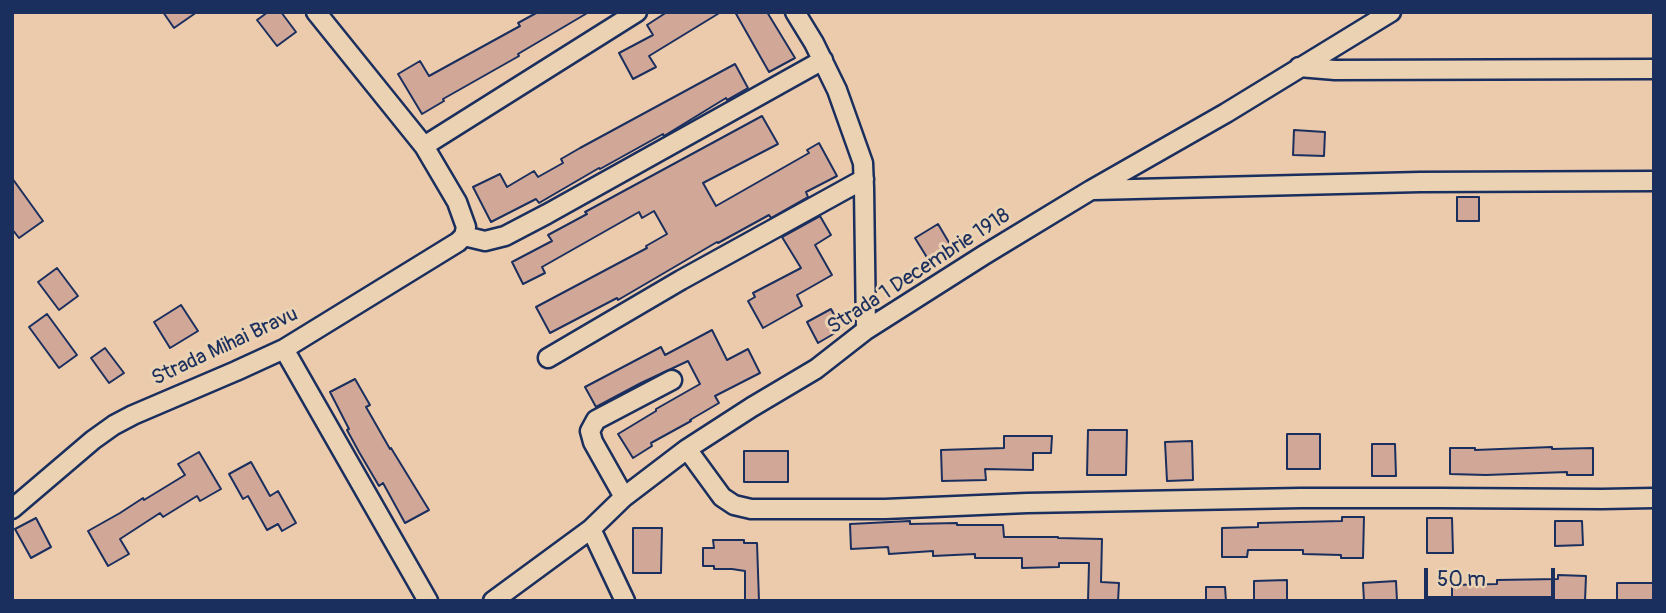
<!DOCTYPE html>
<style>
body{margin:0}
#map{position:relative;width:1666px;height:613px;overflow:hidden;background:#eccbad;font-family:Pangolin,sans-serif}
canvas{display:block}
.frame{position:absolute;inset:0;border:14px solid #1b2f5e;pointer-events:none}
.scale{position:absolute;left:1424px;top:568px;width:131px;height:32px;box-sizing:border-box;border:4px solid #1b2f5e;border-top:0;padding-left:9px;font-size:21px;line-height:24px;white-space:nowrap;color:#1b2f5e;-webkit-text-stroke:5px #ead2b2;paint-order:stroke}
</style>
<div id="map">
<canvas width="1666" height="613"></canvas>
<div class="frame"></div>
<div class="scale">50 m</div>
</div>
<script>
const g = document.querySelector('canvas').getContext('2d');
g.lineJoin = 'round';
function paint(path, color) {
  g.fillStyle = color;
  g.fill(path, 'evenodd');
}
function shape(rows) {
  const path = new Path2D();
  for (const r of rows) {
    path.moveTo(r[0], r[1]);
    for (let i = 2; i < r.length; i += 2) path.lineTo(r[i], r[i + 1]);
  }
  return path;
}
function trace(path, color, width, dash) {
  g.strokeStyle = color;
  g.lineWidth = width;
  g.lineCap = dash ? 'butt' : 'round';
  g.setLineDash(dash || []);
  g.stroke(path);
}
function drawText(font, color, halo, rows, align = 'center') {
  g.font = font + ' Pangolin,sans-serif';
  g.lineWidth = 6;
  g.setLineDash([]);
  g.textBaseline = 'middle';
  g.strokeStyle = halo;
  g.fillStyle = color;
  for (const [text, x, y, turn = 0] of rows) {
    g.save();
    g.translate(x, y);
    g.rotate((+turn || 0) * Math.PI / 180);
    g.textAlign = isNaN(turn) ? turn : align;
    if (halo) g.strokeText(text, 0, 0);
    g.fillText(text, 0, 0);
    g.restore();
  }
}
const building = shape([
 [163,12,197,12,174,28,163,12],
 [268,12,281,12,296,32,277,46,257,20,268,12],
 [538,12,589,12,518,54,519,56,443,99,444,101,422,114,398,74,420,61,429,76,520,26,518,23,538,12],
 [667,12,721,12,649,56,656,67,633,79,619,53,653,35,647,25,667,12],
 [735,12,767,12,795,58,769,72,735,12],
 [735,64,748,88,727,100,726,98,664,136,663,134,600,169,599,168,539,203,536,199,491,222,473,187,500,174,507,187,534,171,538,177,563,163,561,159,580,148,735,64],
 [762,116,778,144,703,183,716,206,809,153,807,150,819,143,837,176,806,192,808,197,771,218,769,215,718,243,717,242,618,300,617,298,550,333,536,307,647,248,646,246,667,234,654,211,642,218,639,212,542,267,545,273,523,284,512,262,552,241,548,235,587,214,585,212,762,116],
 [1294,130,1325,132,1324,156,1293,155,1294,130],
 [12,178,43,221,19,238,12,229,12,178],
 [1457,197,1479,197,1479,221,1457,221,1457,197],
 [820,216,831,235,815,245,832,275,797,295,802,306,763,328,748,301,755,297,753,293,801,268,782,237,820,216],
 [938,224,954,251,931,264,915,238,938,224],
 [57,268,78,296,59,310,38,282,57,268],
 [181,305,198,331,170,348,154,322,181,305],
 [831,309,842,329,818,343,807,322,831,309],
 [47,314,77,355,59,368,29,327,47,314],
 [712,330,727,360,748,349,760,373,715,396,719,403,690,420,691,421,651,443,652,446,633,458,618,434,656,411,656,409,700,384,688,361,641,383,596,407,585,387,661,347,665,355,712,330],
 [105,348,124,373,109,383,91,358,105,348],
 [355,379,370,405,366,407,390,449,391,448,429,510,405,523,383,483,379,486,359,452,347,430,349,429,330,392,355,379],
 [1088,430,1127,430,1126,475,1087,475,1088,430],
 [1287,434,1320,434,1320,469,1287,469,1287,434],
 [1004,436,1052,436,1051,453,1033,453,1033,470,985,469,986,480,942,481,941,450,1004,448,1004,436],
 [1192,441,1193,480,1167,481,1165,442,1192,441],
 [1372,444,1395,444,1396,476,1372,476,1372,444],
 [1552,447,1552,449,1593,448,1593,475,1567,475,1567,472,1486,475,1450,474,1450,448,1475,448,1475,450,1552,447],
 [744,451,788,451,788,482,744,482,744,451],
 [199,452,221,489,200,501,197,496,163,517,160,513,120,539,129,554,108,566,88,531,120,513,143,498,144,500,185,475,178,464,199,452],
 [251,462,270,496,278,491,296,523,282,531,278,524,267,530,248,496,243,499,229,474,251,462],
 [1342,517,1364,517,1363,558,1341,558,1341,555,1303,554,1303,550,1248,550,1247,557,1222,557,1222,528,1258,527,1258,523,1342,521,1342,517],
 [36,518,51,547,31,558,15,529,36,518],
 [1427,518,1452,518,1453,553,1427,553,1427,518],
 [910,521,910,524,957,523,957,525,1003,525,1004,537,1058,537,1058,538,1102,539,1101,582,1119,583,1118,601,1088,601,1089,563,1059,563,1059,567,1022,568,1022,558,975,558,975,554,933,556,933,551,889,554,888,547,851,549,850,524,910,521],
 [1555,521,1582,521,1583,545,1555,546,1555,521],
 [633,528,662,528,661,573,633,573,633,528],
 [713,540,744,540,744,543,757,543,759,601,745,601,745,571,732,569,714,569,714,566,703,566,703,548,714,548,713,540],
 [1558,575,1586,576,1585,601,1452,601,1452,585,1497,584,1497,580,1558,579,1558,575],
 [1287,580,1287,601,1254,601,1254,581,1287,580],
 [1396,581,1397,601,1364,601,1363,583,1396,581],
 [1617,583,1654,583,1654,601,1617,601,1617,583],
 [1206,587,1225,587,1226,601,1206,601,1206,587]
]);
const street = shape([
 [316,12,424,146,457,202,466,227,464,236],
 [795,12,814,43,837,90,863,163,864,188,866,330],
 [1299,67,1335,70,1654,69],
 [424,146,637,12],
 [1094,190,1420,182,1654,181],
 [464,236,485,241,505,236,547,214,823,60],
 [284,349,428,601],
 [548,358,681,280,864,179],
 [687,449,722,497,734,505,751,509,885,509,1027,503,1301,498,1440,498,1602,499,1654,498],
 [624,497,593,442,590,431,596,420,672,380],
 [12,509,93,440,114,425,133,415,236,371,284,349,458,242,464,236],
 [591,529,625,601],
 [493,601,591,529,624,497,687,449,752,407,816,369,866,330,984,255,1091,190,1226,113,1391,12]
]);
const streetNames = [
 ["Strada 1 Decembrie 1918",919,272,-33],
 ["Strada Mihai Bravu",225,347,-25]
];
paint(building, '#d1a798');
trace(building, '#1b2f5e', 2);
trace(street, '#1b2f5e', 23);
trace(street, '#ead2b2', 18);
drawText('21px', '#1b2f5e', '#ead2b2', streetNames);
</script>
